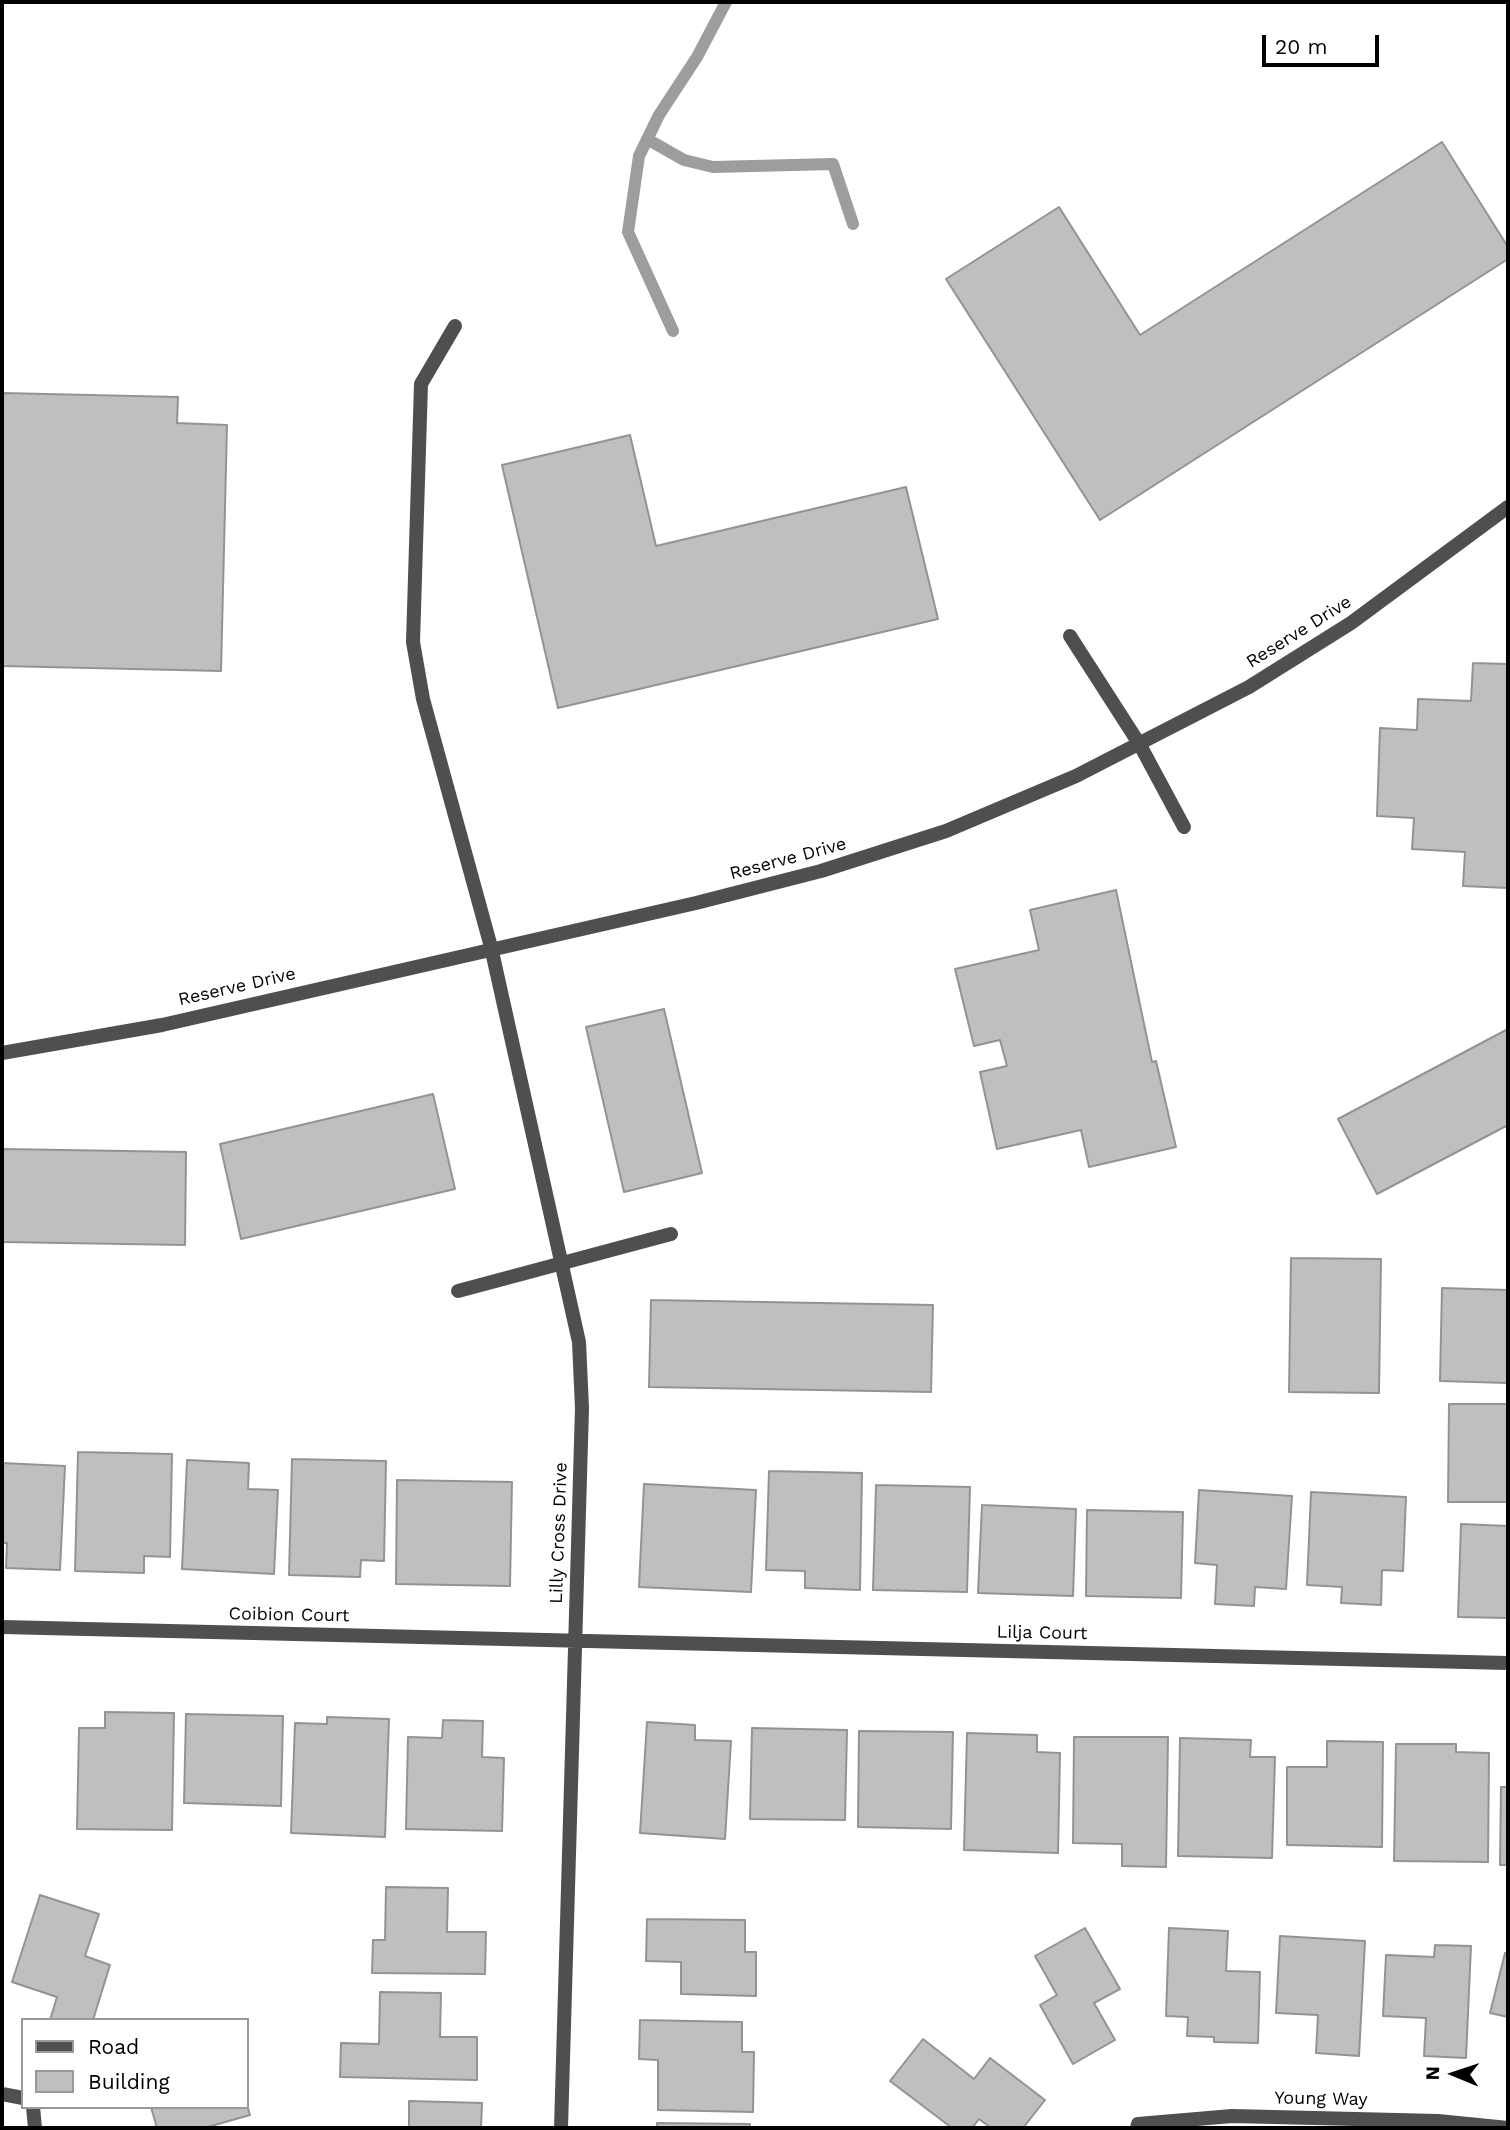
<!DOCTYPE html>
<style>
body{margin:0}
#map{position:relative;width:1510px;height:2130px;overflow:hidden;background:#fff;font-family:"Work Sans",sans-serif}
canvas{display:block}
.frame{position:absolute;inset:0;border:4px solid #000;pointer-events:none}
.legend{position:absolute;left:21px;top:2018px;width:228px;height:91px;box-sizing:border-box;background:#fff;border:2px solid #999;margin:0;padding:9px 12px;list-style:none;font-size:21px;color:#000}
.legend li{display:flex;align-items:center;gap:14px;height:35px}
.legend b{width:35px;border:2px solid #999}
.north{position:absolute;left:1419px;top:2039px;width:70px;height:70px;-webkit-text-stroke:5px #fff;paint-order:stroke;rotate:272deg;font-size:19px;font-weight:700;line-height:28px;text-align:center;color:#000}
.north::after{content:'';display:block;margin:auto;width:24px;height:32px;background:#000;clip-path:polygon(50% 0,100% 100%,50% 72%,0 100%)}
.scale{position:absolute;left:1262px;top:35px;width:117px;height:32px;box-sizing:border-box;border:4px solid #000;border-top:0;padding-left:9px;font-size:21px;line-height:24px;white-space:nowrap;color:#000;-webkit-text-stroke:5px #fff;paint-order:stroke}
</style>
<div id="map">
<canvas width="1510" height="2130"></canvas>
<div class="frame"></div>
<ul class="legend">
<li><b style="height:9px;background:#4f4f4f"></b>Road</li>
<li><b style="height:19px;background:#bfbfbf"></b>Building</li>
</ul>
<div class="north">N</div>
<div class="scale">20 m</div>
</div>
<script>
const g = document.querySelector('canvas').getContext('2d');
g.lineJoin = 'round';
function shape(rows) {
  const path = new Path2D();
  for (const r of rows) {
    path.moveTo(r[0], r[1]);
    for (let i = 2; i < r.length; i += 2) path.lineTo(r[i], r[i + 1]);
  }
  return path;
}
function trace(path, color, width, dash) {
  g.strokeStyle = color;
  g.lineWidth = width;
  g.lineCap = dash ? 'butt' : 'round';
  g.setLineDash(dash || []);
  g.stroke(path);
}
function paint(path, color) {
  g.fillStyle = color;
  g.fill(path, 'evenodd');
}
function drawText(font, color, halo, rows, align = 'center') {
  g.font = font + ' "Work Sans",sans-serif';
  g.lineWidth = 5;
  g.setLineDash([]);
  g.textBaseline = 'middle';
  g.strokeStyle = halo;
  g.fillStyle = color;
  for (const [text, x, y, turn = 0] of rows) {
    g.save();
    g.translate(x, y);
    g.rotate((+turn || 0) * Math.PI / 180);
    g.textAlign = isNaN(turn) ? turn : align;
    if (halo) g.strokeText(text, 0, 0);
    g.fillText(text, 0, 0);
    g.restore();
  }
}
const stream = shape([
 [647,139,684,160,713,167,833,164,853,224],
 [673,331,628,232,639,156,659,115,697,57,726,2]
]);
const building = shape([
 [1442,142,1508,247,1508,259,1100,520,946,279,1059,207,1140,335,1442,142],
 [2,393,178,397,177,423,227,425,221,671,2,666,2,393],
 [630,435,656,546,906,487,938,619,558,708,502,465,630,435],
 [1473,663,1508,664,1508,888,1463,886,1465,852,1412,849,1414,818,1377,816,1380,728,1417,730,1418,699,1471,701,1473,663],
 [1116,890,1152,1062,1156,1061,1176,1147,1089,1167,1081,1130,997,1149,980,1072,1007,1066,1000,1040,974,1046,955,969,1039,950,1030,910,1116,890],
 [664,1009,702,1173,624,1192,586,1027,664,1009],
 [1508,1029,1508,1125,1377,1194,1338,1119,1508,1029],
 [433,1094,455,1189,241,1239,220,1144,433,1094],
 [2,1149,186,1152,185,1245,2,1242,2,1149],
 [1291,1258,1381,1259,1379,1393,1289,1392,1291,1258],
 [1442,1288,1508,1290,1508,1383,1440,1381,1442,1288],
 [651,1300,933,1305,931,1392,649,1387,651,1300],
 [1449,1404,1508,1404,1508,1502,1448,1502,1449,1404],
 [78,1452,172,1454,170,1557,144,1556,144,1573,75,1571,78,1452],
 [292,1459,386,1461,384,1561,361,1560,360,1577,289,1575,292,1459],
 [187,1460,249,1463,248,1489,278,1490,274,1574,182,1569,187,1460],
 [2,1463,65,1466,60,1570,6,1568,7,1543,2,1543,2,1463],
 [769,1471,862,1473,860,1590,805,1588,805,1571,766,1570,769,1471],
 [397,1480,512,1482,510,1586,396,1584,397,1480],
 [644,1484,756,1490,751,1592,639,1587,644,1484],
 [876,1485,970,1487,967,1592,873,1590,876,1485],
 [1199,1490,1292,1496,1286,1589,1255,1587,1254,1606,1215,1604,1217,1565,1195,1563,1199,1490],
 [1311,1492,1406,1497,1403,1571,1382,1570,1381,1605,1341,1603,1342,1587,1307,1585,1311,1492],
 [982,1505,1076,1509,1073,1596,978,1593,982,1505],
 [1087,1510,1183,1512,1181,1598,1086,1596,1087,1510],
 [1461,1524,1508,1526,1508,1618,1458,1617,1461,1524],
 [105,1712,174,1713,172,1830,77,1829,79,1728,105,1728,105,1712],
 [186,1714,283,1716,281,1806,184,1803,186,1714],
 [327,1717,389,1719,385,1837,291,1833,295,1723,327,1724,327,1717],
 [443,1720,483,1721,482,1757,504,1758,502,1831,406,1829,408,1737,442,1738,443,1720],
 [647,1722,695,1725,695,1740,731,1741,725,1839,640,1833,647,1722],
 [752,1728,847,1730,845,1820,750,1819,752,1728],
 [859,1731,953,1732,951,1829,858,1827,859,1731],
 [967,1733,1037,1735,1037,1752,1060,1753,1058,1853,964,1850,967,1733],
 [1074,1737,1168,1737,1166,1867,1122,1866,1122,1844,1073,1843,1074,1737],
 [1180,1738,1251,1740,1250,1757,1275,1757,1272,1858,1178,1856,1180,1738],
 [1327,1741,1383,1742,1382,1847,1287,1845,1287,1767,1327,1767,1327,1741],
 [1396,1744,1456,1744,1456,1752,1489,1753,1488,1862,1394,1861,1396,1744],
 [1501,1787,1508,1787,1508,1865,1500,1865,1501,1787],
 [386,1887,448,1888,447,1932,486,1932,485,1974,372,1973,373,1940,385,1940,386,1887],
 [40,1895,99,1914,85,1956,110,1965,93,2020,50,2020,57,1997,12,1982,40,1895],
 [647,1919,745,1920,745,1952,756,1952,756,1996,681,1994,681,1962,646,1961,647,1919],
 [1085,1928,1120,1989,1094,2003,1115,2040,1073,2064,1040,2005,1057,1995,1035,1956,1085,1928],
 [1169,1928,1228,1931,1226,1971,1260,1972,1258,2043,1214,2042,1214,2037,1187,2036,1188,2017,1166,2016,1169,1928],
 [1280,1936,1365,1941,1359,2056,1316,2053,1318,2015,1276,2013,1280,1936],
 [1435,1945,1471,1946,1466,2058,1424,2056,1426,2018,1383,2016,1386,1955,1434,1957,1435,1945],
 [1505,1953,1508,1954,1508,2017,1490,2013,1505,1953],
 [380,1992,441,1993,440,2037,477,2037,477,2080,340,2077,341,2043,379,2044,380,1992],
 [640,2020,742,2022,742,2052,754,2052,753,2112,658,2110,658,2060,639,2059,640,2020],
 [923,2039,974,2079,990,2058,1045,2100,1023,2128,991,2128,979,2119,972,2128,952,2128,890,2081,923,2039],
 [409,2101,482,2103,481,2128,409,2128,409,2101],
 [247,2105,250,2115,204,2128,157,2128,151,2107,247,2105],
 [657,2123,750,2124,750,2128,657,2128,657,2123]
]);
const service = shape([
 [455,326,421,384,413,642,423,699,491,947],
 [1070,636,1140,745,1184,827],
 [458,1291,671,1234]
]);
const minor = shape([
 [491,947,579,1342,582,1408,561,2128],
 [2,1627,1508,1663],
 [2,2094,23,2098],
 [33,2107,35,2128],
 [1137,2128,1138,2124,1232,2116,1438,2121,1508,2128]
]);
const tertiary = shape([
 [2,1053,162,1025,696,903,821,871,946,831,1076,776,1249,687,1351,623,1508,507]
]);
const streetNames = [
 ["Reserve Drive",1299,632,-32],
 ["Reserve Drive",788,859,-15],
 ["Reserve Drive",237,987,-13],
 ["Lilly Cross Drive",559,1533,-88],
 ["Coibion Court",289,1615,1],
 ["Lilja Court",1042,1633,1],
 ["Young Way",1321,2099,1]
];
trace(stream, '#9d9d9d', 12);
paint(building, '#bfbfbf');
trace(building, '#939393', 2);
trace(service, '#4f4f4f', 14);
trace(minor, '#4f4f4f', 14);
trace(tertiary, '#4f4f4f', 14);
drawText('18px', '#000', '#fff', streetNames);
</script>
